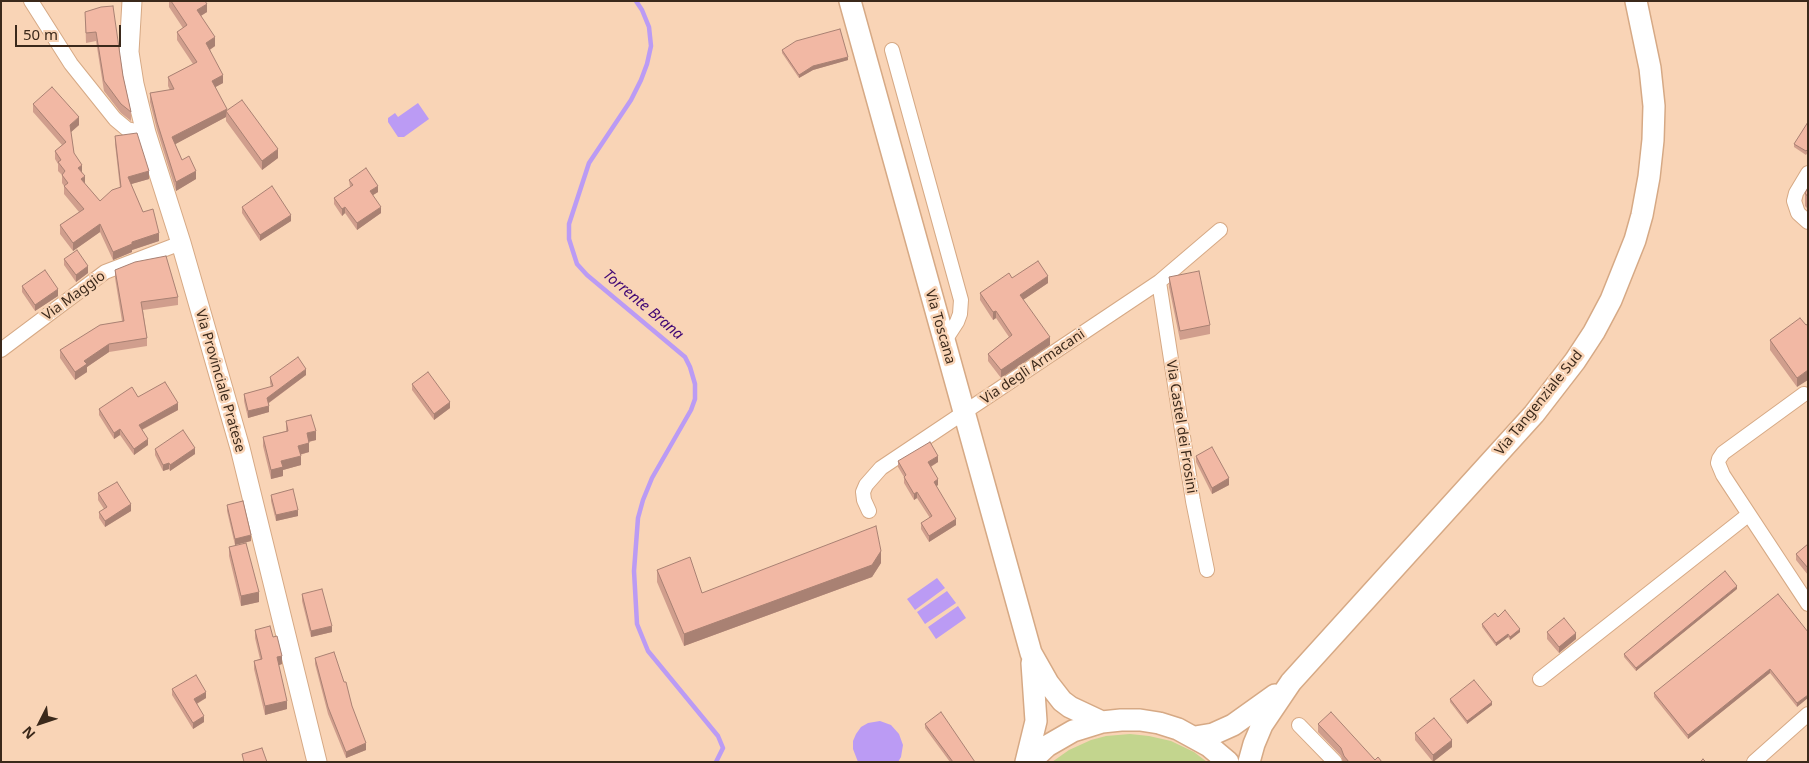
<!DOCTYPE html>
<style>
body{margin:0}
#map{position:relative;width:1809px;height:763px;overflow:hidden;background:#f9d4b6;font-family:"Noto Sans",sans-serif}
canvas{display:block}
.frame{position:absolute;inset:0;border:2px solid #3b291b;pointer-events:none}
.north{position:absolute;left:15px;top:698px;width:50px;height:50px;-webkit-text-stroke:4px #f9d4b6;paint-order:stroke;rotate:229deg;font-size:14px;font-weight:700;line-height:20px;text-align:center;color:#3b291b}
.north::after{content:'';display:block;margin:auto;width:18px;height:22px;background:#3b291b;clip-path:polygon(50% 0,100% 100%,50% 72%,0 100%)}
.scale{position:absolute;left:15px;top:25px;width:106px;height:22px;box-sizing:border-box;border:2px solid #3b291b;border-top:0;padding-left:6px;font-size:15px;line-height:18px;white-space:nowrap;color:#3b291b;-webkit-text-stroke:4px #f9d4b6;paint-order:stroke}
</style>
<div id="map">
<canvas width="1809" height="763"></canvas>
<div class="frame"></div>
<div class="north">N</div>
<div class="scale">50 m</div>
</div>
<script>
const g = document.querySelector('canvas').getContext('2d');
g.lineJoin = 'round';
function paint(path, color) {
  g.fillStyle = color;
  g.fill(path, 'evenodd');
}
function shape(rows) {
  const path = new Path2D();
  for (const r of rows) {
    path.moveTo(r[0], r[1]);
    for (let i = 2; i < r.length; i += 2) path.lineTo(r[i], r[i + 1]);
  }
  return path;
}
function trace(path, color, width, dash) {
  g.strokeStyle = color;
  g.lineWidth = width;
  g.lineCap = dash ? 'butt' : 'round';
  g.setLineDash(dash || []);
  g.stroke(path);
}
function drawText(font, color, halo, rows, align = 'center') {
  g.font = font + ' "Noto Sans",sans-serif';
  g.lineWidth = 5;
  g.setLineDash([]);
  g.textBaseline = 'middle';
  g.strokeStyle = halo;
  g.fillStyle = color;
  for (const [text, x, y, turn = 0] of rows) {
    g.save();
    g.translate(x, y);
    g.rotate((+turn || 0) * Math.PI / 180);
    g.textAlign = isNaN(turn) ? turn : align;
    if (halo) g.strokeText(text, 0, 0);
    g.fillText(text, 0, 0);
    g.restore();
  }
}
const green = shape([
 [1130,734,1149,736,1171,741,1194,752,1207,762,1052,762,1069,750,1091,740,1106,736]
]);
const water = shape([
 [418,103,429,119,404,137,398,137,388,122,388,118,395,113,398,117],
 [937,578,945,588,915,610,907,599],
 [947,591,956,603,925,624,917,612],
 [958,606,966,618,936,639,928,627],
 [880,721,891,725,899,734,903,745,901,757,898,762,858,762,853,749,853,741,856,734,861,727,868,723]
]);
const stream = shape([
 [636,1,642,10,649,27,651,46,647,64,641,80,631,100,589,163,569,224,569,239,577,264,587,275,685,357,690,367,695,384,695,399,691,410,652,478,643,500,638,518,634,571,637,624,648,651,718,736,723,748,716,762]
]);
const street = shape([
 [31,1,71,64,115,119,127,129,146,133],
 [892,50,961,300,960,314,957,322,944,342],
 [1808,173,1796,193,1794,201,1798,213,1808,222],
 [1159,282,1193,501,1207,570],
 [1,350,105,272,181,243],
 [1804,394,1723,453,1719,459,1718,463,1723,475,1808,604],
 [869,511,864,500,863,492,866,485,881,468,1159,282,1220,230],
 [1540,679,1748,515],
 [1299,725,1335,762],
 [1754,762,1808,714]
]);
const secondary = shape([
 [132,1,129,52,134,84,146,133,181,243,240,448,317,762]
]);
const primary = shape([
 [850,1,1031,653,1048,683,1062,701,1070,707,1102,722],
 [1195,737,1213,734,1233,725,1275,695],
 [1026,762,1036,721,1032,663],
 [1030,762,1047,746,1073,731,1102,722,1121,720,1140,720,1159,723,1178,729,1209,746,1228,762],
 [1249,762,1254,744,1262,725,1291,682,1534,414,1575,361,1594,332,1611,300,1635,240,1642,215,1649,177,1653,140,1654,106,1650,68,1636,1]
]);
const wall = shape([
 [169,1,205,1,207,12,201,16,215,46,210,50,223,83,215,87,227,111,278,158,262,170,226,121,226,117,175,144,182,160,196,179,176,191,157,130,150,102,150,93,170,90,168,86,168,77,193,64,177,40,177,32,183,28,169,7],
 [85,12,123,76,131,112,131,121,121,113,104,91,96,41,86,43],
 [782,50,848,60,813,70,799,78,782,53],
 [33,104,79,125,71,132,74,153,82,172,85,184,100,201,120,188,115,144,115,136,149,179,131,184,143,212,159,241,132,250,132,252,113,260,100,232,73,251,60,234,60,225,79,212,64,194,64,186,62,183,62,175,58,171,58,164,55,159,55,151,62,145,33,112],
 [1808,122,1808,152,1806,155,1794,147,1794,144],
 [1808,178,1808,209,1805,206,1805,193,1807,190,1807,180],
 [349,180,378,192,373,195,381,213,357,230,345,213,342,216,334,204,334,198,350,187],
 [242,207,291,221,260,241,242,213],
 [64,259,88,273,76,282,64,265],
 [115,270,178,297,178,305,143,310,147,338,147,346,109,352,87,367,87,372,75,380,60,358,60,350,122,321,115,278],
 [1169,277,1210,325,1210,334,1180,340,1169,287],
 [1012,278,1048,283,1023,300,1050,345,1001,378,988,361,988,354,1009,337,996,318,993,320,980,300,980,293],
 [22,286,58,296,35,311,22,292],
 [1806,325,1797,387,1770,350,1770,340],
 [306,375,269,403,269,412,248,418,244,401,244,394,271,387,270,383,270,377],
 [412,384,450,408,434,420,412,390],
 [138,397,178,410,142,430,148,445,134,455,120,435,114,439,99,415,99,409],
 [286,421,316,440,309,442,309,452,300,455,301,465,283,470,283,476,271,479,263,446,263,437,286,431],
 [155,449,195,454,170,471,169,469,163,471,155,455],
 [1196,456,1229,485,1212,494,1196,462],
 [898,461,938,462,931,467,938,485,936,486,956,525,929,542,921,529,921,523,930,518,917,498,914,500,904,483,904,477,898,467],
 [98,493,131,511,105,527,99,518,99,512,104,509,98,500],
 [271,495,298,516,276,521,271,501],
 [227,505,251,541,235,545,227,511],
 [1808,544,1808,575,1796,560,1796,554],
 [229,547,259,602,241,606,229,556],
 [881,563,872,577,684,646,657,582,657,570,702,593],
 [1737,589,1636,671,1624,657,1624,654],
 [302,594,332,632,311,637,302,601],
 [1498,617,1520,632,1510,640,1508,637,1496,646,1482,627,1482,624],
 [255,630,273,637,282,664,278,665,287,709,265,715,254,669,254,661,260,659,255,638],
 [1547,632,1576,639,1559,653,1547,639],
 [1808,632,1797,707,1770,673,1688,739,1654,697,1654,693],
 [315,658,344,682,366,750,346,758,328,714,315,664],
 [172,689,206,698,197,704,204,722,193,729,172,695],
 [1450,699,1492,705,1467,724,1450,702],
 [925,724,975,762,950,762,925,728],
 [1318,724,1375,760,1382,762,1343,762,1341,756,1318,732],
 [1415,733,1452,747,1433,762,1415,740]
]);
const shadedWall = shape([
 [207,4,207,12,197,18,197,10],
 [215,37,215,46,206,52,206,43],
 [848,57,848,60,813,70,799,78,799,75,813,66],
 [223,75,223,83,212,89,212,81],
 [227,109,226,117,172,146,172,137],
 [79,117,79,125,70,133,70,125],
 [278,149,278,158,262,170,262,161],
 [82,165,82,173,78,168],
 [149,171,149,179,128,185,128,177],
 [196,171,196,179,176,191,176,182],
 [85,176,85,184,81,179],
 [378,186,378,192,370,197,370,191],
 [345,207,345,213,342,216,342,209],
 [381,207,381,213,357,230,357,223],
 [291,215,291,221,260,241,260,235],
 [100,224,100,232,73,251,73,243],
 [159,233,159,241,132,250,132,252,113,260,113,252,132,242],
 [88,266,88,273,76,282,76,275],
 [1048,276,1048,283,1020,302,1020,295],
 [58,289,58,296,35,311,35,305],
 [996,311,996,318,993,320,993,312],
 [1050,337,1050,345,1001,378,1001,370],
 [109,344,109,352,87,367,87,372,75,380,75,372,84,361],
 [306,369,306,375,267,404,267,398],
 [1808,370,1808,380,1797,387,1797,378],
 [450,402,450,408,434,420,434,414],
 [178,403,178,410,139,431,139,425],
 [269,406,269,412,248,418,248,411],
 [120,429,120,435,114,439,114,433],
 [316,431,316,440,307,442,307,433],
 [148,439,148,445,134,455,134,449],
 [309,443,309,452,298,455,298,446],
 [195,448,195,454,170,471,170,465],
 [301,456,301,465,283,470,283,476,271,479,271,470,281,461],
 [938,456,938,462,928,468,928,462],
 [169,463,169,469,163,471,163,465],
 [1229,478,1229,485,1212,494,1212,488],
 [938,479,938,485,934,488,934,482],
 [917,492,917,498,914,500,914,494],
 [131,504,131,511,105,527,105,521],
 [298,510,298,516,276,521,276,515],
 [956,519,956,525,929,542,929,536],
 [251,535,251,541,235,545,235,539],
 [881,551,881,563,872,577,684,646,684,634],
 [1737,586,1737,589,1636,671,1636,668],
 [259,592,259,602,241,606,241,596],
 [332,626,332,632,311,637,311,631],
 [1520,629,1520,632,1510,640,1510,637],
 [1576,633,1576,639,1559,653,1559,647],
 [1508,634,1508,637,1496,646,1496,643],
 [282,656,282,664,277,666,277,657],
 [1770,669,1770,673,1688,739,1688,735],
 [206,692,206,698,194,705,194,699],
 [1808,695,1808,698,1797,707,1797,703],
 [287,701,287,709,265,715,265,706],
 [1492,702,1492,705,1467,724,1467,721],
 [204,716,204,722,193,729,193,723],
 [1452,740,1452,747,1433,762,1433,755],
 [366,743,366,750,346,758,346,752]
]);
const building = shape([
 [171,1,205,1,207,4,197,10,215,37,206,43,223,75,212,81,227,109,172,137,182,160,189,156,196,171,176,182,157,122,150,93,174,89,168,77,197,62,177,32,187,25,171,1],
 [113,6,123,76,131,112,121,104,104,81,96,32,86,33,85,12,101,7,113,6],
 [840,29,848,57,813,66,799,75,782,50,796,41,840,29],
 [52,87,79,117,70,125,74,153,82,165,78,168,85,176,81,179,100,201,112,190,121,187,115,136,137,133,149,171,128,177,143,212,153,209,159,233,132,242,132,244,113,252,100,224,73,243,60,225,84,209,64,186,68,183,62,175,65,171,58,162,61,160,55,151,66,142,33,104,52,87],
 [242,100,278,149,262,161,226,111,242,100],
 [1808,122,1808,149,1806,151,1794,144,1808,122],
 [366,168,378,186,370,191,381,207,357,223,345,207,342,209,334,198,353,185,349,180,366,168],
 [272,186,291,215,260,235,242,207,272,186],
 [1808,188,1808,197,1805,193,1808,188],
 [77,250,88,266,76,275,64,259,77,250],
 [166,256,178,297,141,302,147,338,109,344,84,361,87,364,75,372,60,350,100,325,124,321,115,270,135,262,166,256],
 [1038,261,1048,276,1020,295,1050,337,1001,370,988,354,1012,335,996,311,993,312,980,293,1009,273,1012,278,1038,261],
 [45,270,58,289,35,305,22,286,45,270],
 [1199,271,1210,325,1180,331,1169,277,1199,271],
 [1800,318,1806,325,1808,324,1808,370,1797,378,1770,340,1800,318],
 [298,357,306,369,267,398,269,406,248,411,244,394,273,386,270,377,298,357],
 [428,372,450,402,434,414,412,384,428,372],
 [165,382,178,403,139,425,148,439,134,449,120,429,114,433,99,409,132,387,138,397,165,382],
 [311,415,316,431,307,433,309,443,298,446,301,456,281,461,283,467,271,470,263,437,288,431,286,421,311,415],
 [183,430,195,448,170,465,169,463,163,465,155,449,183,430],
 [930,442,938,456,928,462,938,479,934,482,956,519,929,536,921,523,932,516,917,492,914,494,904,477,906,475,898,461,930,442],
 [1212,447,1229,478,1212,488,1196,456,1212,447],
 [117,482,131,504,105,521,99,512,107,507,98,493,117,482],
 [293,489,298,510,276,515,271,495,293,489],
 [243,501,251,535,235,539,227,505,243,501],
 [876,526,881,551,872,565,684,634,657,570,690,557,702,593,876,526],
 [246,543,259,592,241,596,229,547,246,543],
 [1808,544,1808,568,1796,554,1808,544],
 [1725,571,1737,586,1636,668,1624,654,1725,571],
 [322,589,332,626,311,631,302,594,322,589],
 [1778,594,1808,632,1808,695,1797,703,1770,669,1688,735,1654,693,1778,594],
 [1505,610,1520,629,1510,637,1508,634,1496,643,1482,624,1495,613,1498,617,1505,610],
 [1564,618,1576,633,1559,647,1547,632,1564,618],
 [270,626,273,637,277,636,282,656,277,657,287,701,265,706,254,661,262,659,255,630,270,626],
 [334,652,344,682,346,682,352,706,366,743,346,752,328,707,315,658,334,652],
 [196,675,206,692,194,699,204,716,193,723,172,689,196,675],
 [1474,680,1492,702,1467,721,1450,699,1474,680],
 [941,712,975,762,953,762,925,724,941,712],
 [1331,712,1375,760,1378,757,1382,762,1349,762,1344,756,1341,748,1318,724,1331,712],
 [1434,718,1452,740,1433,755,1415,733,1434,718],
 [262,748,267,762,244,762,242,754,262,748],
 [1703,759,1706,762,1700,762,1703,759]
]);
const streetNames = [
 ["Via Maggio",74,296,-36],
 ["Via Toscana",940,327,74],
 ["Via degli Armacani",1033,367,-34],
 ["Via Provinciale Pratese",220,381,74],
 ["Via Tangenziale Sud",1539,403,-51],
 ["Via Castel dei Frosini",1181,427,81]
];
const waterNames = [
 ["Torrente Brana",643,305,40]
];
paint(green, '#c3d58e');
paint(water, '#bb9bf4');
trace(stream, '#bb9bf4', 4.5);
trace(street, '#d6a985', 16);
trace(secondary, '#d6a985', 21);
trace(primary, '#d6a985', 24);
trace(street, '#fff', 14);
trace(secondary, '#fff', 19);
trace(primary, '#fff', 21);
paint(wall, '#d09e8d');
paint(shadedWall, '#a98173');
paint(building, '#f2b8a4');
trace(building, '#a98173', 1);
drawText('14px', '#3b291b', '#f9d4b6', streetNames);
drawText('italic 15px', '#400774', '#f9d4b6', waterNames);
</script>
